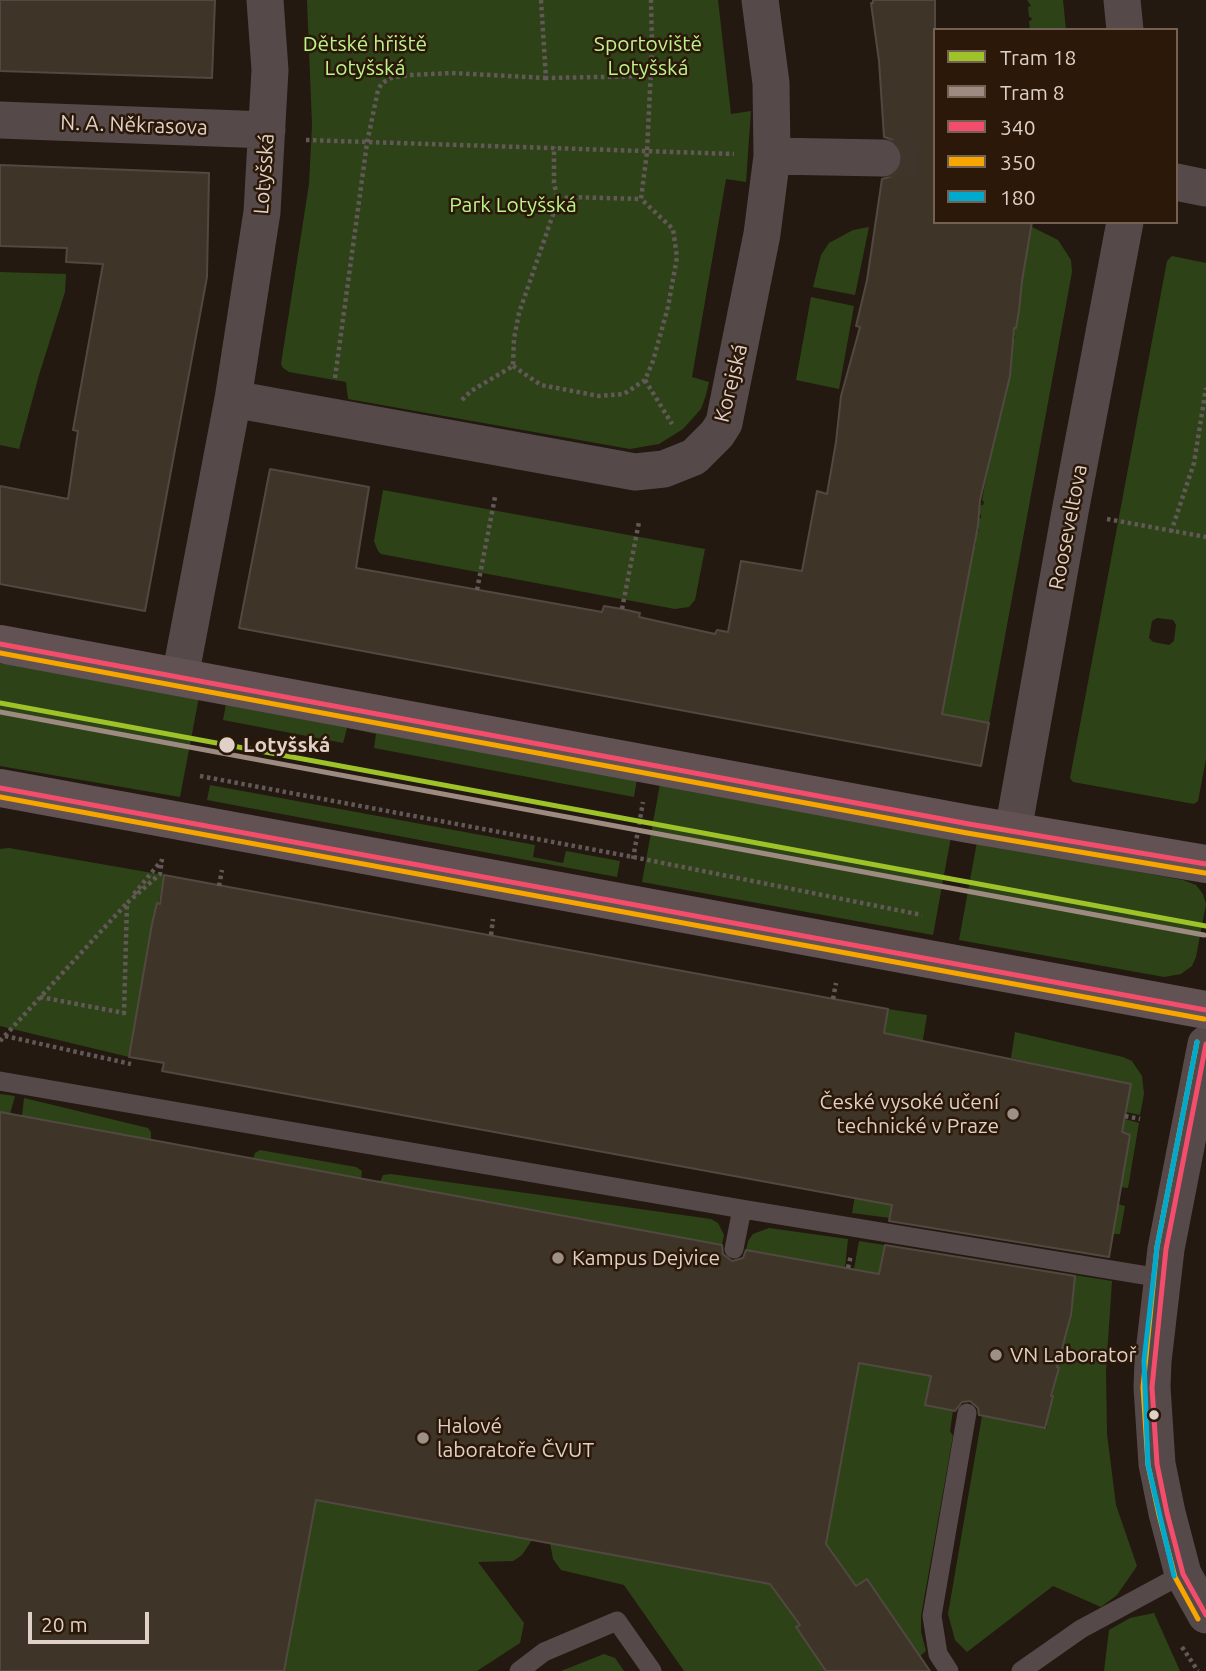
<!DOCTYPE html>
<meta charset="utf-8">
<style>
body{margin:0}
#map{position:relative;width:1206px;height:1671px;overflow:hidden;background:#231910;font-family:Ubuntu,sans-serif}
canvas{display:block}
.legend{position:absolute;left:933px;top:28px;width:245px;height:196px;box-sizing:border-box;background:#2b1808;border:2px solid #736254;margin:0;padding:9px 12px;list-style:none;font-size:21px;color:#dfd1c7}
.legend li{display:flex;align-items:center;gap:14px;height:35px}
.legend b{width:35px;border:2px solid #736254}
.scale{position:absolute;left:28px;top:1612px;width:121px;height:32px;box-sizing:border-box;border:4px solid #dfd1c7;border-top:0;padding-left:9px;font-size:21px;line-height:24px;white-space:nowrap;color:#dfd1c7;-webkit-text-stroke:5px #2b1808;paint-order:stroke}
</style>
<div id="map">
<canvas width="1206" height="1671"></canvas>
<ul class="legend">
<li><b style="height:9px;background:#9dc329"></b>Tram 18</li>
<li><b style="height:9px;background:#9d8b81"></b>Tram 8</li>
<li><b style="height:9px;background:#f44d6c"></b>340</li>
<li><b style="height:9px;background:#f7a600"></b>350</li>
<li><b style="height:9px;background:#00a9ce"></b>180</li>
</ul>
<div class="scale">20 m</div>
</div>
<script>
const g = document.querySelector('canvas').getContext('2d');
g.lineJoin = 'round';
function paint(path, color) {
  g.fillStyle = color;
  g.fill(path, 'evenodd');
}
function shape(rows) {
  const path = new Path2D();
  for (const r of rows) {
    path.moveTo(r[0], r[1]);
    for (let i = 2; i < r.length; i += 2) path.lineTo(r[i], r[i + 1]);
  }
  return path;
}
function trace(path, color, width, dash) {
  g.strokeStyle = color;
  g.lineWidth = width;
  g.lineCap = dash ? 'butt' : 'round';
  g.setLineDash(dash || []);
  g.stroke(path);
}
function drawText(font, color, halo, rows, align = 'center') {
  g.font = font + ' Ubuntu,sans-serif';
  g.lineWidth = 5;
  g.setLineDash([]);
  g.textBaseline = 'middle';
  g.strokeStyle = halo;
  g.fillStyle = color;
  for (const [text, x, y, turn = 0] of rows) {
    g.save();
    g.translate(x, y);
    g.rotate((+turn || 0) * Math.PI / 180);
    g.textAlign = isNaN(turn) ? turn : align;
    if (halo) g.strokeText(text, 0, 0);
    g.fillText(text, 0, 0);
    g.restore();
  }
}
const green = shape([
 [307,0,718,0,731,114,751,111,749,139,746,182,726,179,692,377,709,382,706,395,701,409,683,429,659,444,630,449,348,399,346,382,289,372,283,368,281,364,309,184,312,125],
 [1027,0,1063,0,1066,30,1030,30,1029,21,1032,20,1031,17,1029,17,1028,7,1031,6],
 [869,227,855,295,813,287,821,255,829,243,853,230],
 [1032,227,1058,240,1071,260,1072,272,989,723,942,715,973,546,976,545,976,542,974,542,975,532,978,532,979,529,976,528,978,518,981,518,981,515,979,514,981,505,983,505,984,502,982,500,992,448,995,445,992,444,994,434,997,435,994,430,1011,338,1014,339,1015,336,1012,335,1013,328,1016,328,1017,311,1019,311,1020,307,1017,307],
 [1172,256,1206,263,1206,759,1198,801,1194,804,1073,782,1070,778,1167,261],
 [1157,618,1173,620,1176,625,1174,641,1169,645,1153,642,1149,638,1152,621],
 [0,272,66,274,65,292,39,375,19,449,0,445],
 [811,297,854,306,839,389,796,380],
 [383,490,705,549,695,600,689,607,675,609,381,554,378,551,374,541],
 [5,663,199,697,180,797,0,766,0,664],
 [226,704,637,779,634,797,374,748,376,734,347,728,343,743,223,720],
 [660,784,951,837,933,935,642,882],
 [210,785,535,845,533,857,563,863,566,851,620,861,617,877,207,800],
 [977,842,1183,880,1196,885,1203,894,1206,904,1196,957,1192,966,1181,974,1164,977,959,940],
 [9,848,164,875,129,1057,0,1026,0,849],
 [888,1009,927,1015,919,1064,883,1037],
 [1015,1032,1123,1057,1132,1061,1142,1076,1144,1094,1140,1115,1126,1112,1130,1084,1011,1058],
 [0,1094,15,1096,10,1114,0,1112],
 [24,1098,148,1128,151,1132,151,1140,22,1116],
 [1125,1119,1139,1123,1128,1188,1121,1187,1129,1140,1126,1139,1127,1134,1122,1132],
 [863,1149,901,1157,890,1218,852,1213],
 [260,1150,356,1167,362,1171,361,1178,253,1159,255,1153],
 [391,1174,711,1219,718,1223,724,1235,722,1245,380,1182,383,1175],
 [1118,1204,1125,1206,1120,1234,1113,1234],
 [769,1228,848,1239,845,1268,746,1250,748,1241,753,1234],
 [859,1241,1112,1281,1106,1371,1107,1434,1116,1505,1137,1566,1117,1595,1101,1607,1053,1586,967,1652,955,1640,948,1614,982,1416,1047,1428,1047,1425,1045,1425,1059,1368,1056,1367,1071,1287,1074,1287,1075,1282,953,1260,891,1276,854,1269],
 [859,1363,931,1376,925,1405,953,1411,950,1431,953,1436,921,1616,921,1632,926,1651,920,1656,867,1579,856,1586,824,1541,827,1540],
 [316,1500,532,1540,522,1555,513,1561,478,1562,524,1623,520,1643,477,1671,284,1671],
 [550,1543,764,1583,767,1580,800,1625,796,1628,826,1671,684,1671,624,1585,561,1570,553,1559],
 [1154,1613,1180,1671,1104,1671,1109,1630,1130,1618],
 [604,1654,615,1658,624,1671,561,1671]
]);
const building = shape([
 [0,0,215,0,212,78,0,71,0,0],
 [873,0,935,0,935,222,1032,222,1022,281,1019,311,1016,328,1014,328,1010,376,980,500,978,526,942,714,989,723,981,766,239,628,270,469,369,487,356,568,602,612,604,606,622,609,640,613,639,617,715,634,717,630,728,632,741,561,802,571,817,491,827,494,836,442,841,396,860,327,856,326,867,280,882,179,893,176,900,169,903,159,900,147,893,140,884,137,879,61,871,3,873,3,873,0],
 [0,165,209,173,207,277,145,611,0,584,0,486,68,499,78,431,73,430,103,264,66,262,67,248,0,246,0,165],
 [164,875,888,1009,884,1033,1131,1084,1122,1132,1130,1135,1109,1257,889,1221,892,1205,162,1071,164,1063,129,1057,152,924,157,903,160,904,164,875],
 [0,1112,722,1245,723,1254,732,1261,743,1258,746,1250,879,1274,885,1245,1075,1276,1071,1315,1057,1367,1059,1368,1051,1396,1053,1396,1045,1428,979,1415,978,1408,970,1401,962,1402,955,1411,925,1405,931,1376,859,1363,826,1544,856,1586,867,1579,930,1671,826,1671,796,1627,800,1625,770,1584,316,1500,284,1671,0,1671,0,1112]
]);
const streetTunnel = shape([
 [882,158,935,160]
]);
const path = shape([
 [541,0,546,78,650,76],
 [306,140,734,154],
 [558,200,570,197,641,199,647,152,652,47,651,0],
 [513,366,541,385,599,396,624,394,645,380,653,361,668,307,677,257,673,229,641,199],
 [335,378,367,143,378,90,382,83,391,78,409,75,452,73,546,78],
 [645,380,672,424],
 [462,400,471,391,513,366,514,339,519,313,558,200,554,183,554,147],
 [1107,519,1206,537],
 [1171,532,1194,463,1206,388],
 [477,590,495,497],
 [622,609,639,522],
 [200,776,633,857,922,915],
 [633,859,643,802],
 [219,886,222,870],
 [134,894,162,860],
 [491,935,493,919],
 [40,997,124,1013,127,903,160,874,162,859],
 [833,999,836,983],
 [5,1036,131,1064],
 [0,1041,127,903],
 [1125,1116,1140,1119],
 [848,1268,851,1255],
 [1182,1647,1198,1671]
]);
const lane = shape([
 [0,1081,742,1209,1161,1278],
 [734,1249,742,1209],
 [519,1671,544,1652,617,1621,652,1671],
 [949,1671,938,1654,932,1616,967,1413],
 [1021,1671,1081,1629,1183,1574]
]);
const street = shape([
 [1122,0,1125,30],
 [0,120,267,130],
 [772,156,882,158],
 [1176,182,1206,188],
 [233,399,635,472,664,469,694,457,717,434,724,423,762,234,772,156,771,83,760,0],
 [180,677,233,399,262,212,270,70,265,0],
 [1013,831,1070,512,1125,222],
 [1206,1044,1166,1249,1153,1361,1152,1387,1157,1464,1167,1513,1183,1574,1206,1615]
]);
const secondary = shape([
 [0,644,969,824,1206,864],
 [0,788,1206,1010]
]);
const bus1 = shape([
 [0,644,969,824,1206,864],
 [0,788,1206,1010],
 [1206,1044,1166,1249,1152,1387,1157,1464,1167,1513,1183,1574,1206,1615]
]);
const bus2 = shape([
 [0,653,967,833,1205,873],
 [0,797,1204,1019],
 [1197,1042,1157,1247,1143,1387,1148,1465,1159,1515,1175,1577,1198,1619]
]);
const bus3 = shape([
 [1174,1576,1148,1465,1144,1361,1157,1247,1197,1042]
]);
const tram1 = shape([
 [0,703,1206,926]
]);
const tram2 = shape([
 [0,712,1204,935]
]);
const markers = [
 [227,745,9,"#dfd1c7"],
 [1013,1114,7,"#9d9187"],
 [558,1258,7,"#9d9187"],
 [996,1355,7,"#9d9187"],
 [1154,1415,6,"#dfd1c7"],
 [423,1438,7,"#9d9187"]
];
const parkNames = [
 ["Dětské hřiště",365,44],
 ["Lotyšská",365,68],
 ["Sportoviště",648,44],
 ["Lotyšská",648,68],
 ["Park Lotyšská",513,205]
];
const streetNames = [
 ["N. A. Někrasova",134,125,2],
 ["Lotyšská",264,174,-86],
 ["Korejská",731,383,-76],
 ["Rooseveltova",1068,527,-79]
];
const stopNames = [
 ["Lotyšská",243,745]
];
const poiNames = [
 ["České vysoké učení",999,1102,"right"],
 ["technické v Praze",999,1126,"right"],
 ["Kampus Dejvice",572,1258],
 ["VN Laboratoř",1010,1355],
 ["Halové",437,1426],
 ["laboratoře ČVUT",437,1450]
];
paint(green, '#2d4317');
paint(building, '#3f3428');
trace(building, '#514940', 2);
trace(streetTunnel, '#3f352b', 37, [37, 18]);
trace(path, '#625857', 4.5, [3.5, 3.5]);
trace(lane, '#55494a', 19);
trace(street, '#55494a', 37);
trace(secondary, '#625254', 38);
trace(bus1, '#f44d6c', 5);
trace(bus2, '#f7a600', 5);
trace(bus3, '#00a9ce', 5);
trace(tram1, '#9dc329', 5);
trace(tram2, '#9d8b81', 5);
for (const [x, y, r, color] of markers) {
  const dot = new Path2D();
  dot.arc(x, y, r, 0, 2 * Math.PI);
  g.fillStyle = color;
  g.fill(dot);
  trace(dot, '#2b1808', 2.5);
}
drawText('21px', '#baf58a', '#2b1808', parkNames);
drawText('21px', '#dfd1c7', '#2b1808', streetNames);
drawText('bold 21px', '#dfd1c7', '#2b1808', stopNames, 'left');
drawText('21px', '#dfd1c7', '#2b1808', poiNames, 'left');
</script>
